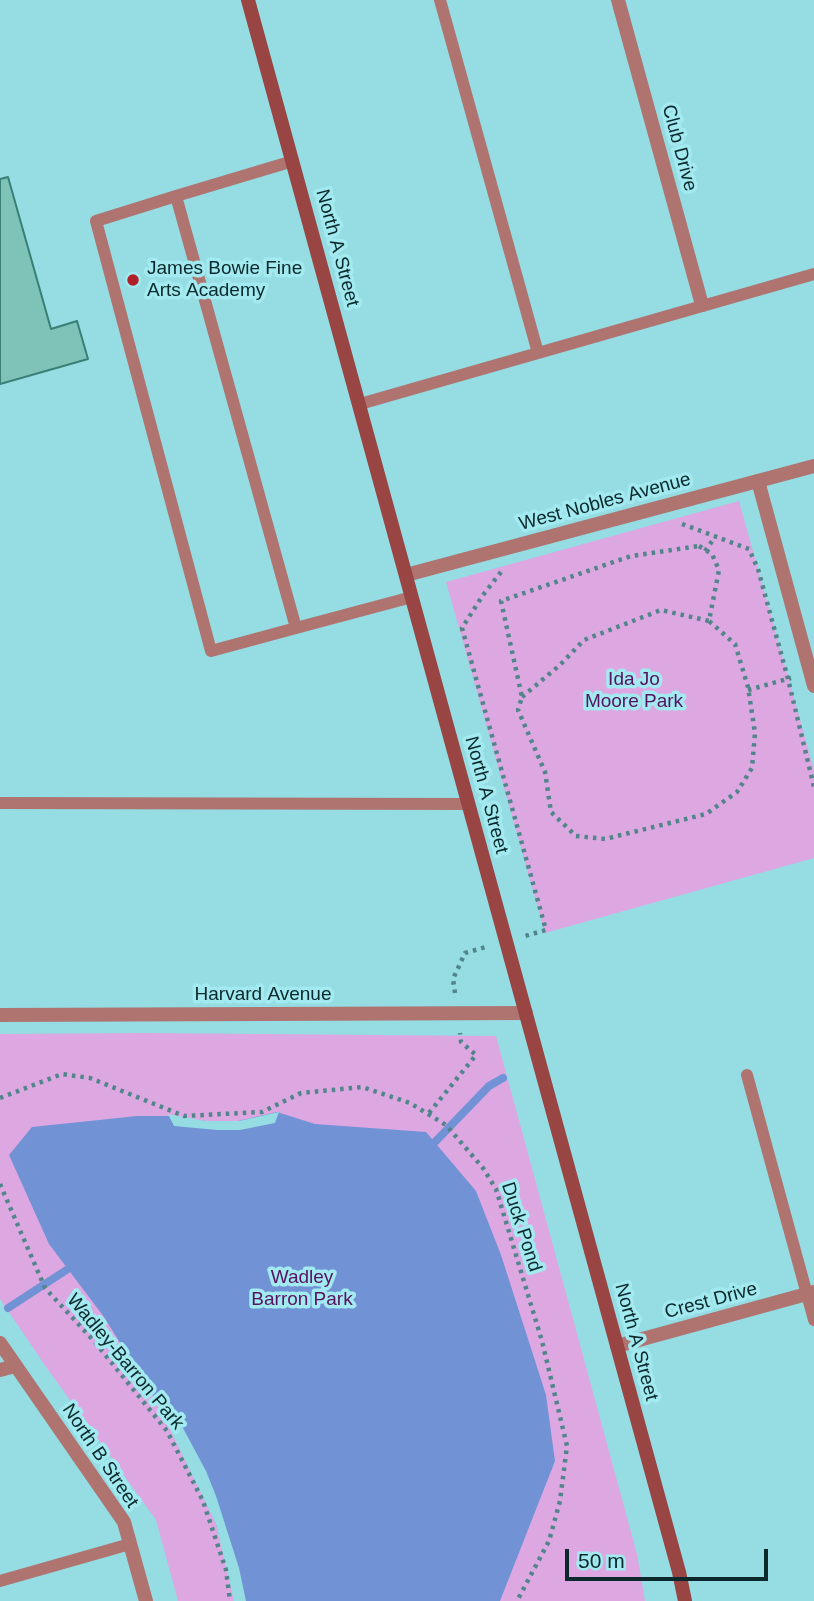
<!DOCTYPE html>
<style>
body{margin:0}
#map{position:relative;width:814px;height:1601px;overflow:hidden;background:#95dce3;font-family:Arial,sans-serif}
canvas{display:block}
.scale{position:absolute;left:565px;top:1549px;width:203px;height:32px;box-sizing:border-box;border:4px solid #0b292c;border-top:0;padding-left:9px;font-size:21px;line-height:24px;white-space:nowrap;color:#0b292c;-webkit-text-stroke:5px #a2eaf0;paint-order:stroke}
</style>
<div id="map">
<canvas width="814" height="1601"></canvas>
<div class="scale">50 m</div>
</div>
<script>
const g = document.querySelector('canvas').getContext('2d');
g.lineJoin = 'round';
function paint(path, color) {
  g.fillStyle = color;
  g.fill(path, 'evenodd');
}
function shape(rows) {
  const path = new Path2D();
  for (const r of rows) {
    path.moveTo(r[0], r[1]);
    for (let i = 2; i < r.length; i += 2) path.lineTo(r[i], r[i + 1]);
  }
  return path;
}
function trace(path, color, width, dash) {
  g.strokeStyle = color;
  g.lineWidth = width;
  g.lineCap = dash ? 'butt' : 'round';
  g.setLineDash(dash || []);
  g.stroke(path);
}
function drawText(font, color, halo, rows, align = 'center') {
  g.font = font + ' Arial,sans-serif';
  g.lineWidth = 7;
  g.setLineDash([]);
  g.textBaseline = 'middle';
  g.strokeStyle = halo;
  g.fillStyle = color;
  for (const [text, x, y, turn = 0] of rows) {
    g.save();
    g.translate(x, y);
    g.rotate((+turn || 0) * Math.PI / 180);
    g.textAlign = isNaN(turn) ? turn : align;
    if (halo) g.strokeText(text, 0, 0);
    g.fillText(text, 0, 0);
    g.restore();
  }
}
const green = shape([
 [739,501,814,770,814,858,545,933,446,582],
 [144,1033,496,1036,637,1554,645,1601,178,1601,156,1520,44,1364,0,1299,0,1034]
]);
const water = shape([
 [277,1112,315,1124,426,1132,476,1191,501,1255,546,1395,555,1461,500,1601,236,1601,216,1524,169,1422,104,1317,49,1244,9,1155,32,1127,137,1116,169,1116,206,1121,238,1121]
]);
const pier = shape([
 [279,1112,275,1123,240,1130,217,1130,174,1126,168,1114,206,1121,239,1121],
 [176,1415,206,1471,216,1496,239,1568,246,1601,234,1601,216,1524,164,1417]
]);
const stream = shape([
 [435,1142,489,1086,503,1078],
 [8,1308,68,1269]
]);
const building = shape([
 [8,177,51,329,77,321,88,359,0,384,0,179,8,177]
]);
const path = shape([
 [682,524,749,549,758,569,788,679,814,787],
 [699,546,712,554,719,570,709,621,735,644,748,687,755,733,752,768,737,792,706,814,605,839,576,836,551,812,545,772,518,710,522,697,501,601,631,556,699,546],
 [705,551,715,537],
 [501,572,483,595,462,628,546,930,525,936],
 [748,690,791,678],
 [522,697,560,665,584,640,661,610,709,621],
 [455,993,453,979,465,953,486,947],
 [0,1098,62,1074,90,1078,184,1116,262,1112,301,1093,362,1087,410,1103,446,1125,483,1168,496,1189,542,1341,567,1446,560,1501,549,1541,517,1601],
 [429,1113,476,1055,461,1042,460,1033],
 [0,1184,45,1288,94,1341,167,1431,203,1501,226,1570,230,1601]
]);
const service = shape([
 [440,0,538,353],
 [176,196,296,628,211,651,96,221,176,196,293,161],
 [360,404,814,274],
 [296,628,412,597],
 [0,803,469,804],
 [747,1075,814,1320],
 [0,1581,130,1544]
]);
const minor = shape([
 [618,0,702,305],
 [758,481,814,686],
 [0,1015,526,1013],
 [0,1343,124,1522,146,1601],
 [617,1346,814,1292],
 [0,1370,15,1366]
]);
const tertiary = shape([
 [406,575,814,466]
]);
const secondary = shape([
 [248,0,617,1346,679,1572,685,1601]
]);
const markers = [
 [133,280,7,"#b11f2a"]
];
const streetNames = [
 ["Club Drive",679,148,75],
 ["North A Street",337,248,75],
 ["West Nobles Avenue",605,502,-15],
 ["North A Street",486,795,75],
 ["Harvard Avenue",263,995],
 ["Duck Pond",521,1227,72],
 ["Crest Drive",711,1301,-15],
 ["North A Street",636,1342,75],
 ["Wadley-Barron Park",125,1362,50],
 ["North B Street",100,1456,56]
];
const poiNames = [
 ["James Bowie Fine",147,269],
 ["Arts Academy",147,291]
];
const parkNames = [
 ["Ida Jo",634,680],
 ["Moore Park",634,702],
 ["Wadley",302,1278],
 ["Barron Park",302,1300]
];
paint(green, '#dda8e2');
paint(water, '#7192d5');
paint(pier, '#95dce3');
trace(stream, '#7192d5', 8);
paint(building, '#7ec2b8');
trace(building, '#3a7f76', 2);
trace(path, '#52858a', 4.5, [3.5, 5]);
trace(service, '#af7470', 12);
trace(minor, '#af7470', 14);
trace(tertiary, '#af7470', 14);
trace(secondary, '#994543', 14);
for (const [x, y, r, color] of markers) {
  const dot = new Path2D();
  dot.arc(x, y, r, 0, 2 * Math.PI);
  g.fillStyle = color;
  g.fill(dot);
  trace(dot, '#a2eaf0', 2.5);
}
drawText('19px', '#0b292c', '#a2eaf0', streetNames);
drawText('19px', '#0b292c', '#a2eaf0', poiNames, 'left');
drawText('19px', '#57125f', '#a2eaf0', parkNames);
</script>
